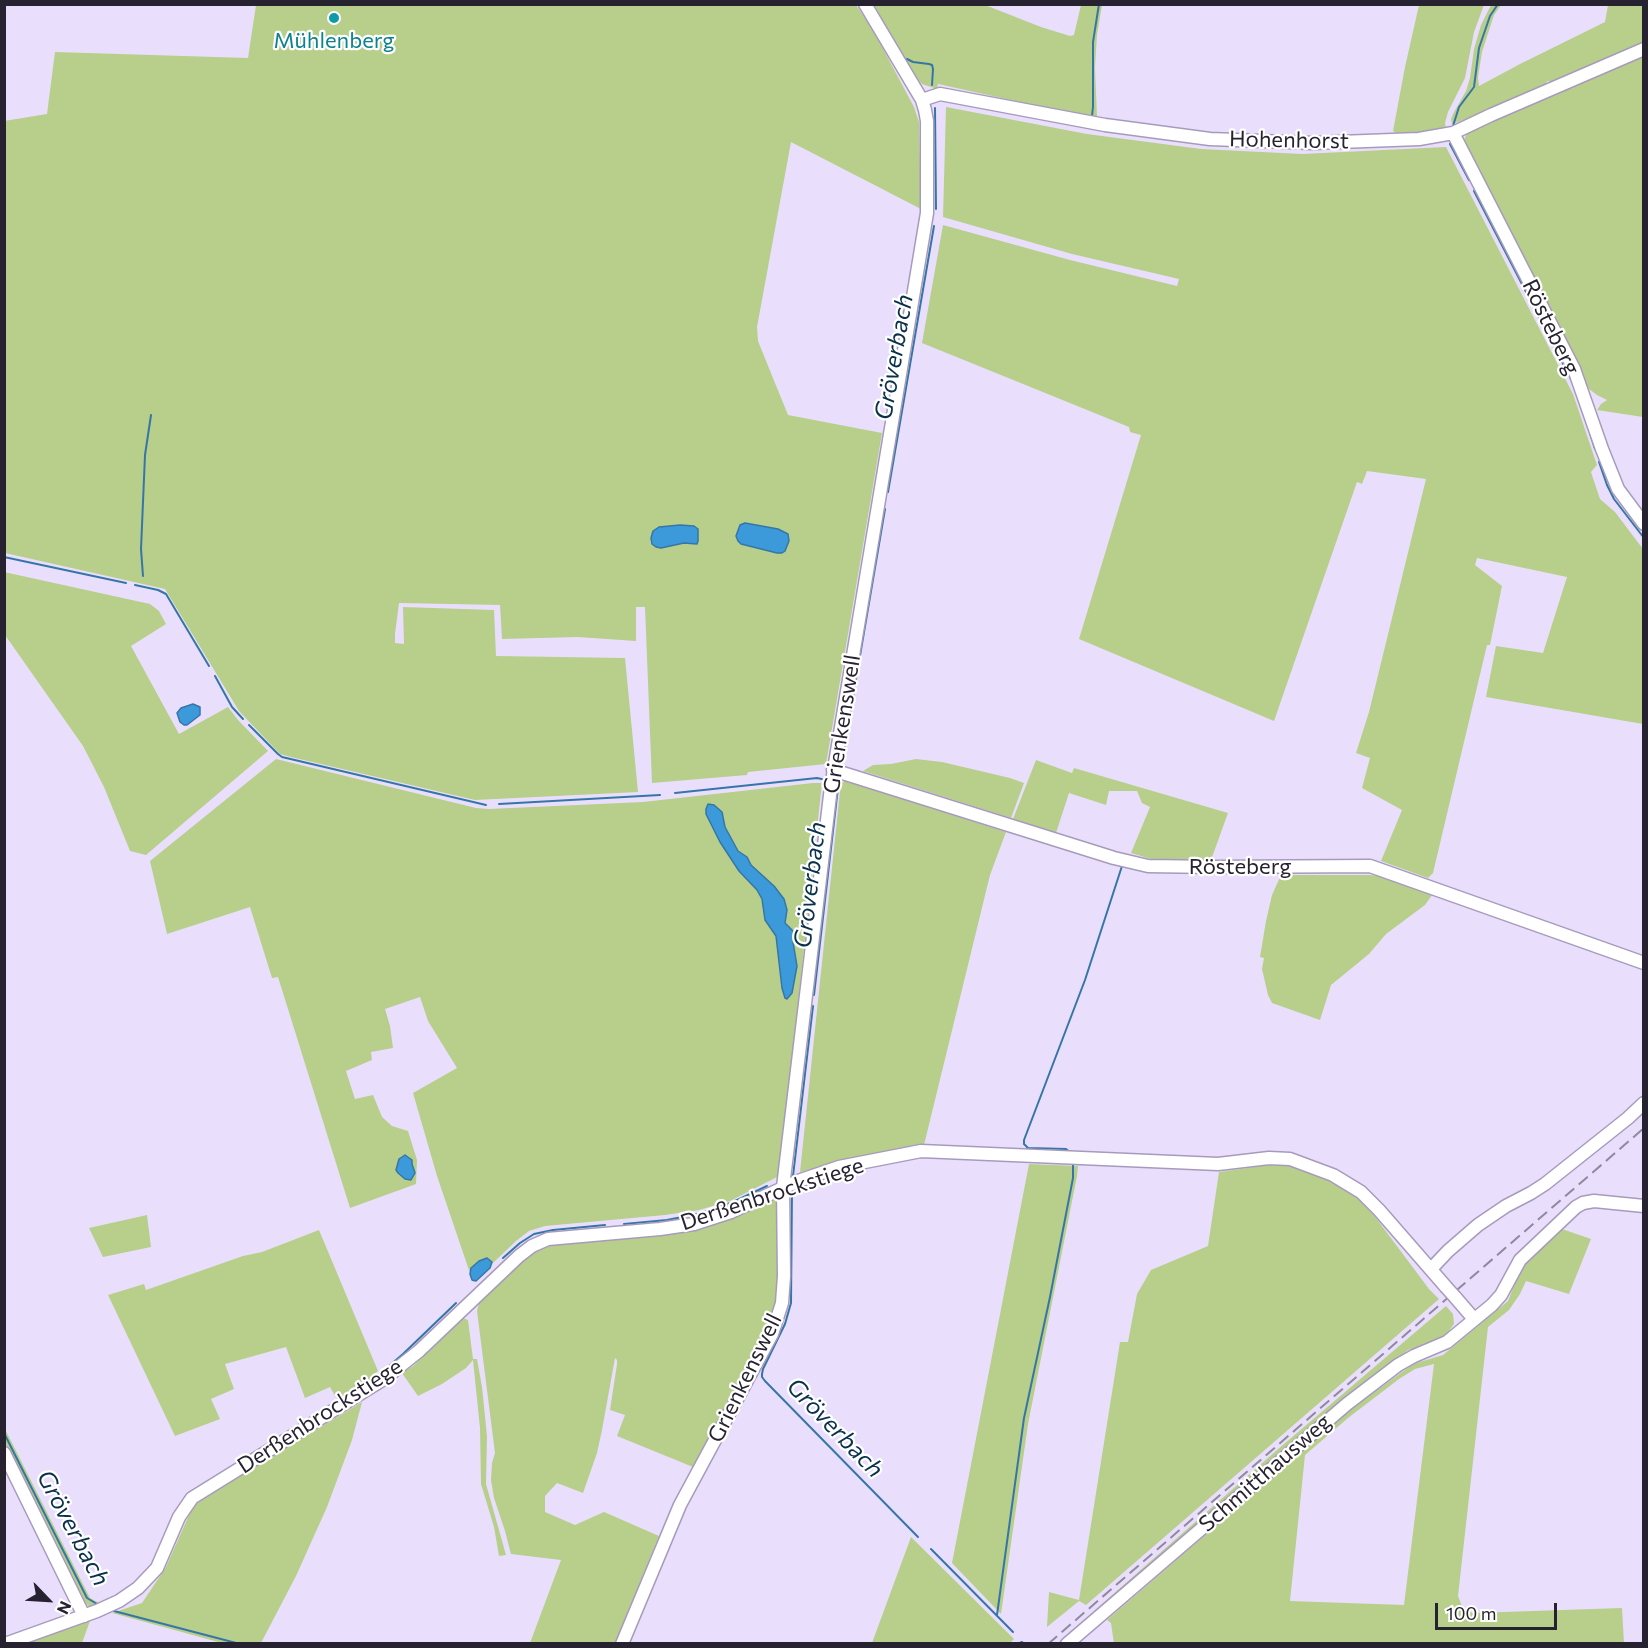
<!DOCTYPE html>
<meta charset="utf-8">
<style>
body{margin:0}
#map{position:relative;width:1648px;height:1648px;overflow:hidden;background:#e9dffc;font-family:Commissioner,sans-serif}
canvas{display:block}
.frame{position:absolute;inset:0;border:6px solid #272230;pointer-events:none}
.north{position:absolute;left:18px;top:1570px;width:60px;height:60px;-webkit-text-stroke:4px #fff;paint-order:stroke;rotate:115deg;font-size:16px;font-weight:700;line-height:24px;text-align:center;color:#272230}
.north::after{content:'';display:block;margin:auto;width:21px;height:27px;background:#272230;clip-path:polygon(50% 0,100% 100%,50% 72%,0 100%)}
.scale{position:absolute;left:1435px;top:1603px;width:122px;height:27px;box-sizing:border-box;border:3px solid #272230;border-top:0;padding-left:8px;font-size:18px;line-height:21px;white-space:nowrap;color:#272230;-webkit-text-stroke:4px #fff;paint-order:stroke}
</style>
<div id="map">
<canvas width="1648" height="1648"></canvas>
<div class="frame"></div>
<div class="north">N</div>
<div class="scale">100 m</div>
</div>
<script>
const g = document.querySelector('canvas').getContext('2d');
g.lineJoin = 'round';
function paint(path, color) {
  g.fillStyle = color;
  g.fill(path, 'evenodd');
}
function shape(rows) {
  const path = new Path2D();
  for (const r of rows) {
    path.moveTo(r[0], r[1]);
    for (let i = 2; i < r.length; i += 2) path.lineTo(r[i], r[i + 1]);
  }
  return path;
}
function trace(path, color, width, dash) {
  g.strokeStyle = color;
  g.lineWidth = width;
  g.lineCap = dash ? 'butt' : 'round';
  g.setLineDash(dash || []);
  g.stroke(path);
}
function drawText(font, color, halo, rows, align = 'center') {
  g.font = font + ' Commissioner,sans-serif';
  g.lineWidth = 4.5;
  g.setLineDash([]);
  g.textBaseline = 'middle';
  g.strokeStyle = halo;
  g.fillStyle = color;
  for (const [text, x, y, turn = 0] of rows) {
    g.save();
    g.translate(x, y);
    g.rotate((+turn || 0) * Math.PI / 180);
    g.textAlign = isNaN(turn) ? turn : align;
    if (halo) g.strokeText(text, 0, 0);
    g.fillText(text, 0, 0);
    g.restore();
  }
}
const green = shape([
 [256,5,856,5,872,28,914,107,919,122,921,209,791,142,757,327,758,341,788,415,882,433,826,764,748,772,747,775,652,783,645,607,636,607,636,641,578,637,502,639,500,605,399,603,395,634,395,643,404,644,403,607,494,610,496,656,625,658,638,792,475,800,291,757,280,754,239,711,165,589,5,553,4,121,47,114,55,52,248,58],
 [874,5,985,5,1041,27,1070,36,1074,35,1081,5,1102,5,1097,35,1095,67,1097,117,1047,108,938,84,937,89,922,84,913,74],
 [1419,5,1484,5,1474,32,1465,78,1448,112,1445,123,1446,129,1432,133,1398,134,1393,131,1405,67],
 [1491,5,1501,5,1494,15,1482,52,1478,77,1479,86,1520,64,1605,22,1608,5,1643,5,1643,43,1553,82,1547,81,1546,84,1487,112,1452,124,1451,119,1453,114,1466,91,1470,78,1474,49,1481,25],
 [1643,56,1643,417,1597,410,1601,404,1607,400,1597,395,1589,389,1464,140,1467,133],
 [946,107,1087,134,1201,149,1302,154,1446,147,1573,394,1597,465,1591,472,1600,499,1615,512,1643,549,1643,724,1486,697,1496,646,1543,653,1567,577,1477,558,1475,565,1502,586,1490,645,1487,645,1433,873,1428,878,1381,861,1402,810,1362,788,1370,758,1356,753,1369,712,1426,479,1367,471,1362,484,1357,482,1274,721,1079,639,1141,435,1130,432,1129,427,922,343,943,225,1070,260,1177,286,1179,279,1072,254,943,217],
 [4,572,150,604,159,611,166,624,131,646,179,734,228,707,238,720,268,751,146,855,130,851,104,787,83,746,5,635],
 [276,759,476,808,489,809,643,802,813,783,822,783,779,1176,730,1201,699,1210,665,1215,545,1226,529,1231,516,1241,473,1282,437,1176,413,1093,457,1068,428,1021,420,997,385,1009,390,1026,393,1048,371,1052,372,1060,346,1071,355,1099,373,1095,382,1117,392,1126,408,1131,417,1160,416,1184,350,1208,278,977,272,978,250,907,167,934,150,861],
 [916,759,942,762,1010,778,1024,783,1011,818,863,771,873,765,891,764],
 [1036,760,1072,773,1074,768,1228,813,1211,860,1151,859,1131,853,1150,807,1142,803,1137,791,1109,791,1106,805,1069,793,1056,833,1013,819],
 [846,781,1006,832,990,875,924,1145,903,1148,800,1172,841,782],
 [1281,875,1370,875,1380,876,1432,895,1425,905,1386,934,1369,954,1331,985,1320,1020,1272,1003,1268,995,1262,969,1264,958,1260,957,1266,921,1272,895],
 [1029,1164,1078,1166,1077,1176,1028,1424,1001,1614,952,1563],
 [1269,1165,1292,1166,1314,1174,1337,1184,1357,1197,1373,1214,1429,1289,1439,1299,1086,1605,1079,1601,1047,1627,1049,1592,1079,1600,1120,1342,1128,1342,1137,1294,1151,1270,1208,1246,1219,1172],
 [775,1199,779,1204,779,1288,777,1310,752,1364,742,1375,693,1467,617,1436,625,1415,610,1410,617,1364,617,1360,615,1358,602,1430,597,1453,583,1493,557,1483,545,1496,545,1512,575,1525,604,1512,659,1536,615,1643,530,1643,561,1560,511,1554,505,1531,494,1498,491,1480,492,1463,495,1453,477,1311,479,1303,529,1256,544,1247,559,1244,667,1235,703,1229,739,1215],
 [147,1215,151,1247,103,1257,89,1228],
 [1562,1229,1591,1239,1569,1294,1526,1281,1520,1294,1509,1310,1488,1327,1458,1596,1463,1609,1473,1613,1622,1608,1624,1643,1114,1644,1111,1623,1107,1620,1349,1411,1413,1364,1443,1355,1508,1301,1521,1268],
 [1434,1364,1404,1605,1290,1601,1305,1455,1348,1418,1399,1379,1415,1369],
 [319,1230,378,1371,374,1374,371,1380,338,1401,330,1387,305,1398,286,1347,225,1364,234,1389,211,1399,220,1419,175,1436,108,1295,144,1284,146,1290,243,1256,262,1252],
 [1446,1306,1453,1314,1454,1324,1448,1332,1437,1342,1408,1350,1366,1384,1156,1562,1142,1572,1096,1613,1094,1611,1277,1450],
 [463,1318,468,1320,473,1359,477,1359,482,1387,487,1436,486,1484,506,1555,499,1556,494,1527,481,1484,480,1428,473,1360,466,1368,442,1384,418,1396,402,1373,413,1366],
 [362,1402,352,1440,327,1507,296,1576,261,1643,222,1643,112,1613,142,1603,166,1567,193,1506,208,1495],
 [4,1427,90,1598,99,1603,95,1608,90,1607,84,1602,76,1586,5,1443],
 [911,1537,1014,1639,1009,1644,872,1643],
 [93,1618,90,1621,82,1643,13,1644]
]);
const water = shape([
 [745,523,778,529,788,534,789,541,785,551,782,553,777,553,741,544,738,541,736,536,740,525,745,523],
 [680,525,694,526,698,529,698,541,697,544,684,543,661,548,656,547,652,544,651,538,653,531,659,527,680,525],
 [193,704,200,707,200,715,187,725,184,725,180,722,177,713,181,708,193,704],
 [708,804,714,805,722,812,725,827,738,851,747,857,751,865,774,886,784,899,787,910,785,923,793,931,793,942,797,966,792,993,787,999,785,998,782,988,776,936,765,920,762,899,757,890,739,871,720,842,706,814,706,809,708,804],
 [405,1155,412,1160,412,1164,415,1173,411,1180,405,1179,398,1173,396,1170,399,1159,405,1155],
 [487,1258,492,1262,490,1268,476,1281,472,1280,470,1274,471,1268,479,1261,487,1258]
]);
const stream = shape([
 [907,59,913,62,929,64,932,65,933,69,932,85],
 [935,108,936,209],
 [1090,116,1092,116,1093,107,1093,42,1099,4],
 [1453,126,1459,107,1474,87,1479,48,1490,16,1498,4],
 [1450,144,1469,180],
 [1474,191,1573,383],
 [1590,433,1595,449],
 [1599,462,1607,485,1614,499,1644,538],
 [888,492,934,226],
 [4,557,126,583],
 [143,576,141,549,145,455,151,415],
 [135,585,158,590,166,594,209,666],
 [215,676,232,707,243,719],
 [249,725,278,754,282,757,486,805],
 [842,761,885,509],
 [675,793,798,780,817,778,826,780],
 [499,804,660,795],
 [814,995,839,779],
 [1071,1153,1066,1149,1028,1148,1024,1144,1024,1140,1085,980,1122,866],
 [793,1176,813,1006],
 [792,1189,791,1303,785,1324,763,1369,762,1374,762,1377,765,1381,918,1537],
 [624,1224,667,1220,702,1213,733,1202,767,1186],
 [503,1258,520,1243,534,1234,553,1230,605,1225],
 [375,1378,403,1354,456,1303],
 [4,1433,84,1592,87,1598,97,1604],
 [931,1549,1013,1632],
 [114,1611,240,1644],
 [997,1615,1024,1418,1050,1297,1073,1178,1073,1164],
 [1017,1644,1022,1642,1025,1644]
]);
const minor = shape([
 [922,100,940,94,1105,125,1210,139,1313,143,1419,139,1453,133,1491,115,1644,49],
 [1453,133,1574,369,1602,449,1618,489,1644,524],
 [833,770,1114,858,1148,866,1214,867,1370,866,1644,963],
 [1431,1269,1448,1251,1478,1225,1506,1206,1531,1193,1545,1184,1628,1118,1644,1103],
 [1455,1297,1474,1319],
 [4,1453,84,1616],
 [5,1644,97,1611,119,1601,138,1588,157,1568,179,1517,192,1498,384,1379,419,1351,519,1256,532,1246,548,1239,660,1229,694,1224,731,1212,798,1181,839,1167,921,1151,1218,1164,1269,1158,1290,1159,1333,1175,1361,1192,1379,1210,1446,1287],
 [622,1644,680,1505,772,1334,782,1303,784,1276,783,1187,831,787,927,213,927,121,925,110,922,100,865,4],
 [1067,1644,1347,1404,1398,1365,1414,1356,1447,1342,1492,1305,1501,1295,1520,1260,1576,1207,1583,1203,1594,1201,1644,1206]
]);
const rail = shape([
 [1048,1644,1644,1128]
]);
const minorBridge = shape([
 [1446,1287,1455,1297]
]);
const markers = [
 [334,18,6,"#0f9aa8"]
];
const cultureNames = [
 ["Mühlenberg",334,41]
];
const streetNames = [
 ["Hohenhorst",1289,140,1],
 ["Rösteberg",1551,327,64],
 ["Grienkenswell",842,724,-81],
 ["Rösteberg",1240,867],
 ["Derßenbrockstiege",772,1194,-18],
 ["Grienkenswell",745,1378,-64],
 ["Derßenbrockstiege",320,1416,-33],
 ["Schmitthausweg",1265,1473,-41]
];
const waterNames = [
 ["Gröverbach",894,357,-80],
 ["Gröverbach",810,885,-83],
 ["Gröverbach",835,1428,46],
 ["Gröverbach",73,1528,62]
];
paint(green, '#b7cf8a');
paint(water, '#3c9ada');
trace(water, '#3676a7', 1.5);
trace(stream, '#3676a7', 2);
trace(minor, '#a79bbd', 15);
trace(minor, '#fff', 12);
trace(rail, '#8f889e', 2, [12, 6]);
trace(minorBridge, '#a79bbd', 15, []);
trace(minorBridge, '#fff', 12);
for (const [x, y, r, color] of markers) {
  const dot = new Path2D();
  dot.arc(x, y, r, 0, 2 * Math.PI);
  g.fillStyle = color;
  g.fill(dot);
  trace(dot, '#fff', 2);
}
drawText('22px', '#0d838f', '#fff', cultureNames);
drawText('22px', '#272230', '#fff', streetNames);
drawText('italic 24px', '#09314b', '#fff', waterNames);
</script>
